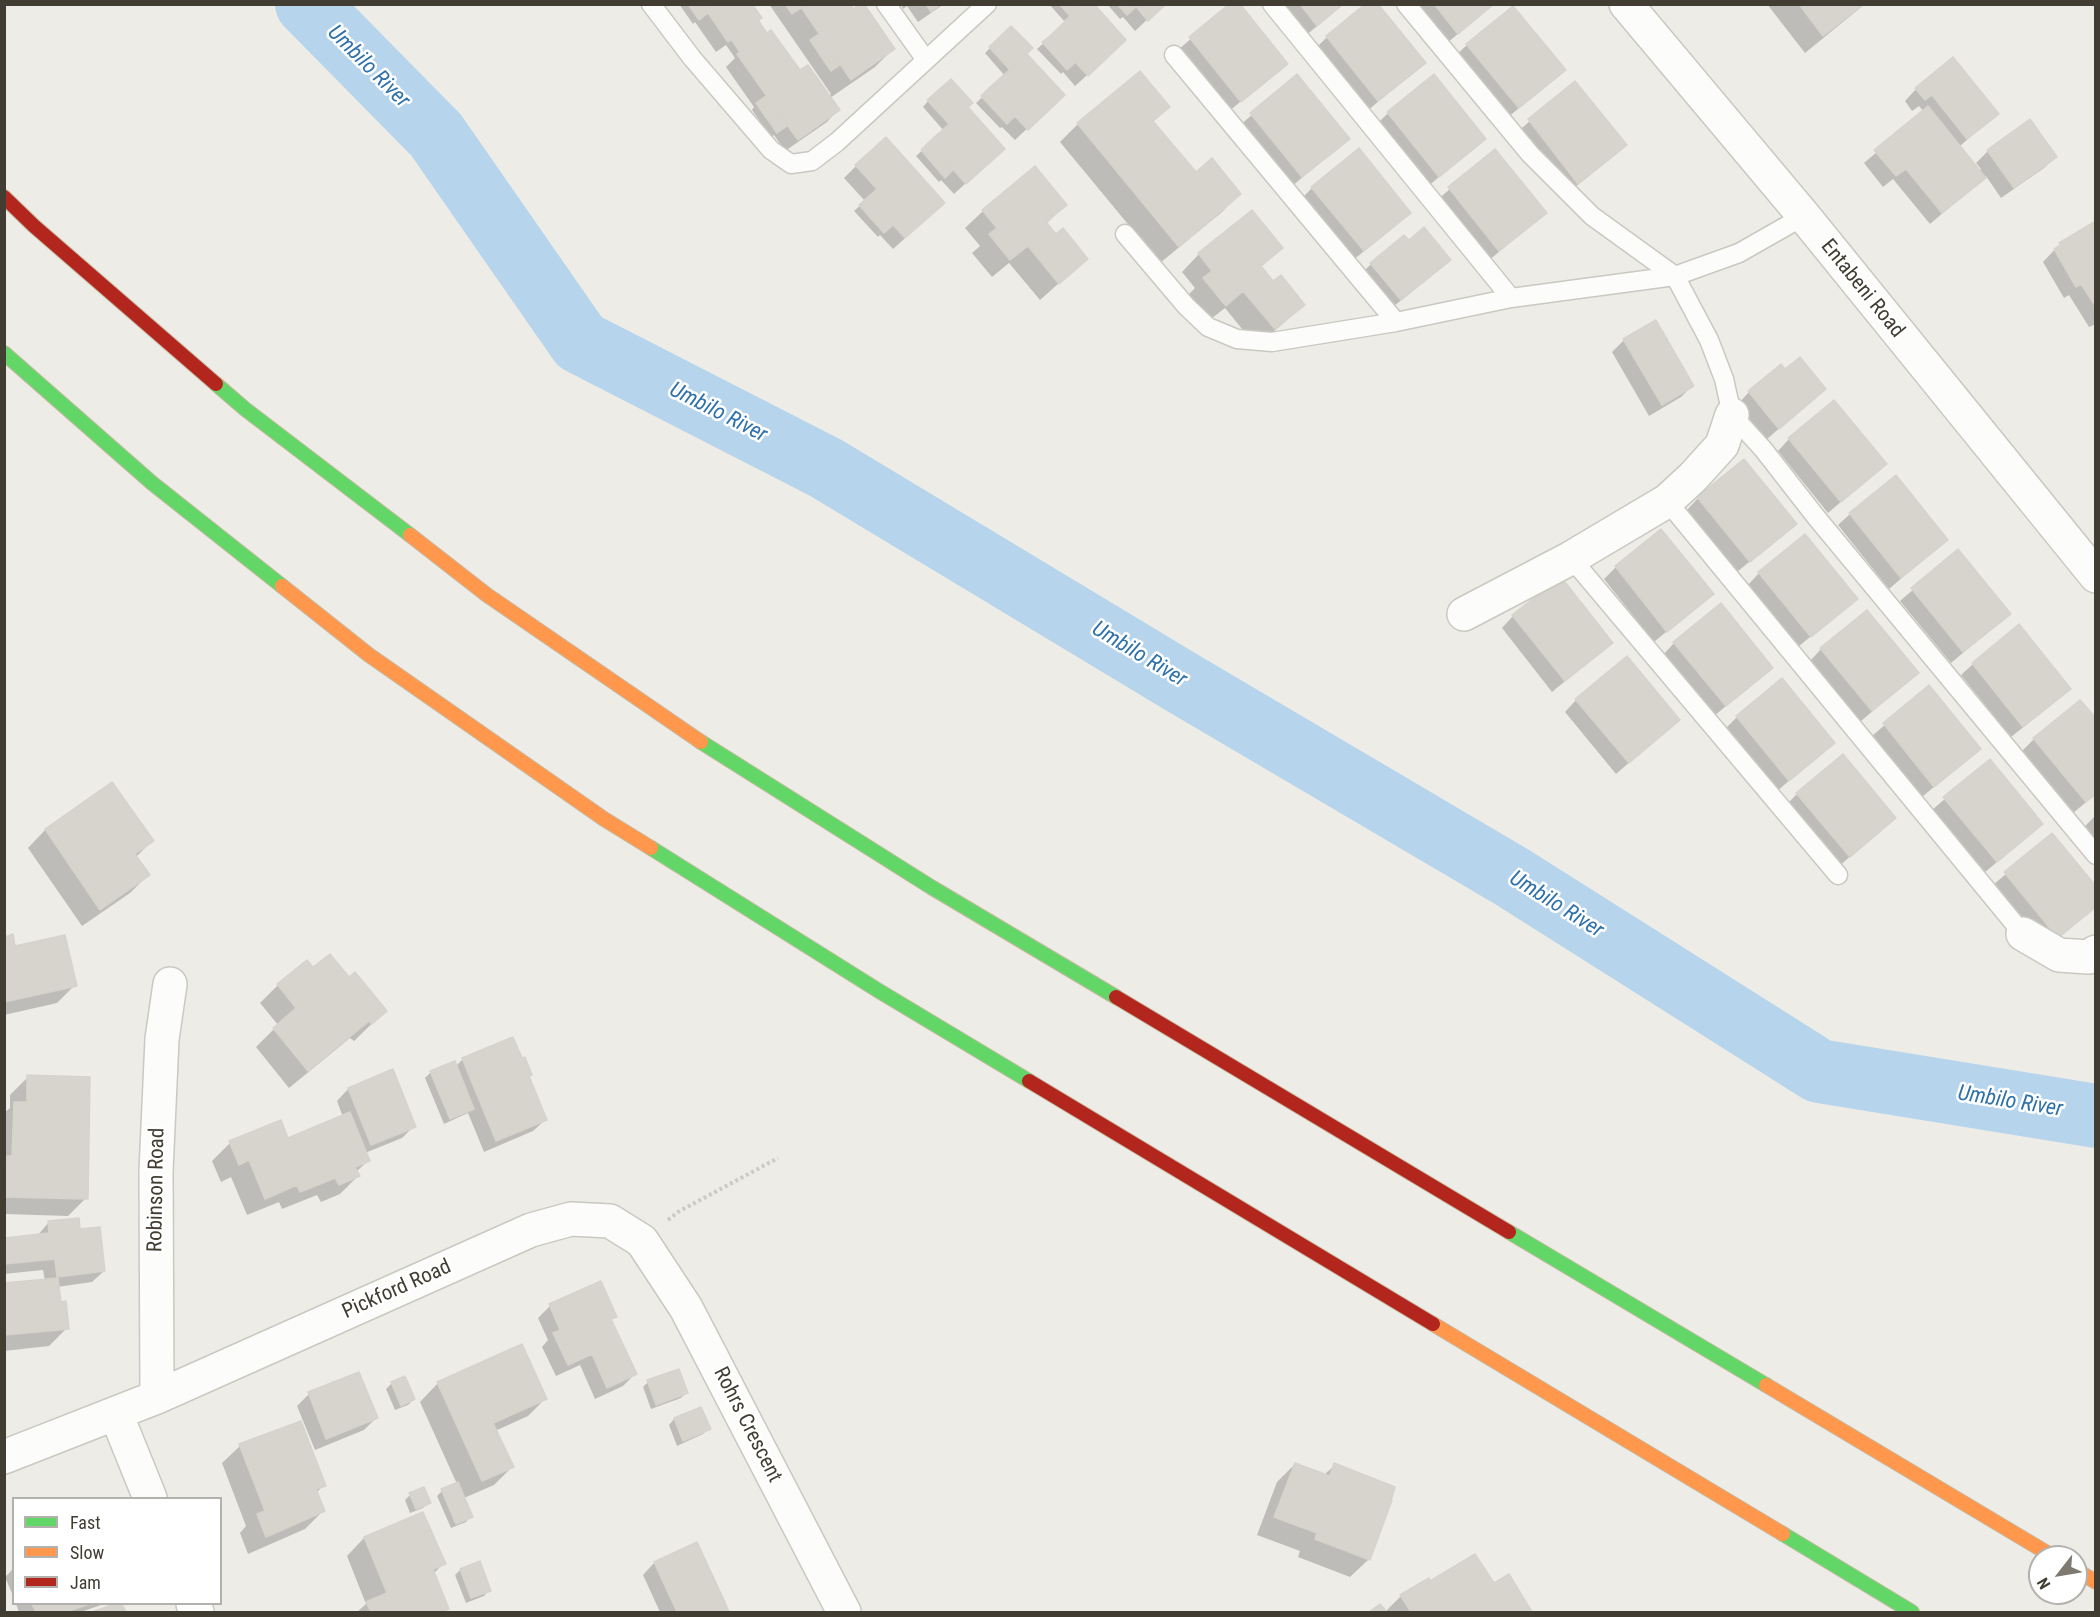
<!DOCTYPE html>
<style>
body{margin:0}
#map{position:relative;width:2100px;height:1617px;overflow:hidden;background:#eeece6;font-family:"Roboto Condensed",sans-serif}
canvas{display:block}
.frame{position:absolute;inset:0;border:6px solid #423d33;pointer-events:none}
.legend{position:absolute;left:12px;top:1497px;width:210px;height:108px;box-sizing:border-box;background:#fff;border:2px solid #b3b1ad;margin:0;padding:8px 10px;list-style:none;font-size:18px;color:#423d33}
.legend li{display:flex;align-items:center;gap:12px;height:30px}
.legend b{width:30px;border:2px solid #b3b1ad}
.north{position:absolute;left:2028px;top:1545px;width:60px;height:60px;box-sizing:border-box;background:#fff;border:2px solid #b3b1ad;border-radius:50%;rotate:239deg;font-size:16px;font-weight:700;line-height:24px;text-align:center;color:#423d33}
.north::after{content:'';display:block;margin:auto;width:21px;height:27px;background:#7e7a72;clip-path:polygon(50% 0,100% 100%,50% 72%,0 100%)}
</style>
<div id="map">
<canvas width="2100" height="1617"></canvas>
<div class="frame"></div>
<ul class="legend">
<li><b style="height:8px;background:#63d668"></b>Fast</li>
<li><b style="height:8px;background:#ff974d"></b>Slow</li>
<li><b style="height:8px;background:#b3261e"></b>Jam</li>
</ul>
<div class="north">N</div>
</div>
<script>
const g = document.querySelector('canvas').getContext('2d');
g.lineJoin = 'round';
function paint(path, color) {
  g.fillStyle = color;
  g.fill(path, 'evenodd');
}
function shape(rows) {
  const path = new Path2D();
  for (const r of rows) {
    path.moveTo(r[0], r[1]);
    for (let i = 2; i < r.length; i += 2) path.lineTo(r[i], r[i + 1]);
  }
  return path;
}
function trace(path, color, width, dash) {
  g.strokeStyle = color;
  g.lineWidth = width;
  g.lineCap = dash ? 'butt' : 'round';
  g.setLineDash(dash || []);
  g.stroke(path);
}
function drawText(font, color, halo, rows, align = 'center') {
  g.font = font + ' "Roboto Condensed",sans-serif';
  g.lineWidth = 5;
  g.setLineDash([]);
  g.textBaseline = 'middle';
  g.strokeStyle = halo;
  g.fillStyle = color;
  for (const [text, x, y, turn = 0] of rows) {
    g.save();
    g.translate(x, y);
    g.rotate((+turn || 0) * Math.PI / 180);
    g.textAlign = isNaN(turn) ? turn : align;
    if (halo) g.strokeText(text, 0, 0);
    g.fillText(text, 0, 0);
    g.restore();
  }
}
const shadow = shape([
 [679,4,751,4,756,21,799,72,828,96,831,94,769,4,849,4,893,49,875,67,830,98,838,110,827,122,785,151,774,135,771,137,752,110,754,107,726,67,735,58,726,45,716,52,695,22,693,24],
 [901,4,944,4,918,22,907,6,903,9],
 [1049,4,1092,4,1113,52,1075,86,1063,72,1061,74,1037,49,1077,13,1075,11,1064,21],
 [1107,4,1164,4,1135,31,1123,17,1120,19],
 [1231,4,1286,64,1228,112,1178,50],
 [1278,4,1344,4,1305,36],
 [1413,4,1493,4,1446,44],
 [1767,4,1865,4,1805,53],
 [1011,28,1025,54,1063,95,1015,140,1002,127,1000,128,976,103,1005,76,985,53],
 [1327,37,1424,63,1366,112,1315,49],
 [1467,45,1564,70,1506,119,1455,56],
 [1140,73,1168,107,1152,122,1196,174,1239,194,1222,212,1160,263,1060,142,1078,124],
 [1297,76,1348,138,1290,188,1239,126],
 [1575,83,1625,145,1613,157,1566,194,1517,132],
 [1916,89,1997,113,1959,147,1979,171,1981,169,1976,163,1988,151,2055,157,2044,168,2001,198,1986,176,1930,224,1893,179,1883,187,1864,163,1924,112,1919,106,1912,111,1905,101],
 [928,101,966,108,991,160,954,194,941,180,939,182,916,156,944,131,923,107],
 [1388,113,1484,139,1426,188,1376,125],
 [1495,151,1545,213,1487,262,1437,200],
 [856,166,931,215,893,249,880,235,878,237,854,211,865,201,844,178],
 [1312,188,1409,213,1351,262,1300,200],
 [1065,205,1046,224,1056,236,1086,259,1040,300,1009,263,992,277,972,253,980,246,965,228,983,211],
 [2096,223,2096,324,2089,327,2069,295,2064,298,2043,262,2060,244],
 [1281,248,1261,267,1273,284,1303,304,1285,322,1256,346,1225,308,1207,322,1186,297,1195,288,1182,272,1199,254],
 [1371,264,1437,271,1388,311,1359,276],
 [1624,340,1692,386,1681,397,1649,416,1612,352],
 [1785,371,1824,389,1766,440,1738,404,1749,392],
 [1789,439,1885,464,1828,513,1778,451],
 [1698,498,1795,524,1737,572,1687,510],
 [1850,514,1946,540,1889,589,1838,525],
 [1958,551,2009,614,1951,663,1900,601],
 [1616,567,1712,594,1654,642,1604,579],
 [1759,573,1856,599,1798,647,1748,585],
 [1513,616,1611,643,1552,692,1502,628],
 [1674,643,1771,668,1713,717,1663,655],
 [1821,649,1917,673,1860,722,1810,661],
 [1973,664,2057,700,2011,737,1961,675],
 [1929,687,1979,749,1922,797,1872,736],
 [1576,700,1678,720,1616,774,1565,712],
 [1737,717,1833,743,1776,792,1725,729],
 [2034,739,2096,794,2073,813,2022,751],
 [1989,761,2029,835,1984,873,1932,810],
 [112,784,152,841,136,857,148,875,130,893,82,926,28,848,45,830],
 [1797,794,1894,818,1837,868,1785,806],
 [2096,815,2096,841,2084,827],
 [2052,835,2096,888,2045,948,1993,885],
 [4,935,5,938,14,948,75,985,57,1003,4,1015],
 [313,970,349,979,385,1011,354,1041,350,1038,289,1088,256,1047,278,1025,260,1003,278,985],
 [463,1059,521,1060,531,1075,528,1077,545,1120,533,1131,484,1152,468,1113,444,1124,425,1078,431,1072,455,1067],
 [28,1077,86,1198,68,1216,4,1214,4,1113,10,1108,10,1095],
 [348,1089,414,1126,402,1138,365,1153,368,1161,356,1172,358,1176,340,1194,321,1202,317,1195,282,1209,279,1202,247,1215,231,1177,221,1182,212,1161,230,1143,280,1122,287,1140,343,1117,337,1101],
 [49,1222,79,1231,104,1271,92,1282,57,1287,67,1328,49,1346,4,1351,4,1285,45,1281,43,1270,4,1274,4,1240,37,1236],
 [550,1306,615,1316,610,1321,635,1374,623,1386,595,1399,580,1365,556,1376,542,1347,548,1340,538,1318],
 [521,1346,545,1399,528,1416,495,1431,512,1467,494,1485,464,1498,471,1516,466,1522,451,1528,437,1496,442,1491,457,1484,420,1402,437,1384],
 [648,1382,686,1393,681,1398,651,1409,643,1387],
 [392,1383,414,1399,408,1405,395,1410,386,1389],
 [309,1394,376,1418,364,1430,315,1450,297,1406],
 [700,1409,709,1428,703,1434,677,1446,669,1425,674,1419],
 [240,1446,324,1485,316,1493,323,1511,305,1529,248,1554,240,1533,246,1526,222,1463],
 [1295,1464,1324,1475,1335,1465,1390,1501,1368,1560,1350,1577,1298,1557,1300,1551,1257,1535,1277,1482],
 [410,1495,429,1503,423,1508,410,1513,405,1500],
 [423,1514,444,1563,433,1574,447,1608,443,1612,357,1612,366,1604,347,1556,364,1538],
 [696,1544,728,1612,660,1612,643,1575,654,1563],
 [14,1568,14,1598,5,1577],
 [460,1570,489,1590,484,1596,466,1603,455,1575],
 [1509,1576,1531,1612,1385,1612,1401,1596,1430,1583,1493,1585],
 [16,1604,104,1604,81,1612,19,1612]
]);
const river = shape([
 [307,4,436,135,580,342,826,468,1181,682,1512,877,1819,1071,2096,1116]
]);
const building = shape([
 [688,4,702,4,708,13,699,20,688,4],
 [702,4,752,4,762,18,728,42,702,4],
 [785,4,799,4,801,8,792,14,785,4],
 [799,4,851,4,853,9,859,4,864,4,895,49,851,80,799,4],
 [926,4,941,4,931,12,926,4],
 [1059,4,1083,4,1070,16,1059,4],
 [1083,4,1094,4,1126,40,1088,76,1051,35,1083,4],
 [1117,4,1134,4,1136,7,1127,15,1117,4],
 [1134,4,1166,4,1148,21,1134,4],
 [1229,4,1240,4,1288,64,1241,102,1189,37,1229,4],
 [1300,4,1343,4,1317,26,1300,4],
 [1365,4,1378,4,1426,63,1378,101,1326,36,1365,4],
 [1434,4,1494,4,1458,34,1434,4],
 [1799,4,1864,4,1823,36,1799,4],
 [1513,6,1566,70,1519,108,1466,44,1513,6],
 [758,20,767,33,740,52,731,39,758,20],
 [1011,26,1033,48,1010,70,989,47,1011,26],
 [771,30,800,70,808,65,840,110,798,140,737,54,771,30],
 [819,34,840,65,831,71,810,40,819,34],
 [1051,35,1076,62,1067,70,1042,42,1051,35],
 [1027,54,1065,95,1028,130,989,88,1027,54],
 [1953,57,1999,114,1967,139,1932,95,1925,100,1915,88,1953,57],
 [1140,71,1170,107,1153,121,1196,172,1212,158,1241,194,1179,247,1077,123,1140,71],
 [1297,74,1350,139,1302,177,1250,113,1297,74],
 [1434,74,1486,139,1439,177,1387,112,1434,74],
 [951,79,973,103,949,124,927,100,951,79],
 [1575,81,1627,145,1578,184,1528,119,1575,81],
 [989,88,1015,116,1007,124,981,96,989,88],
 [766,96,787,126,777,133,756,103,766,96],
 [1928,106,1986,178,1942,213,1906,169,1896,176,1874,150,1928,106],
 [968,107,1005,149,966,184,929,142,968,107],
 [2030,119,2057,157,2014,188,1987,150,2030,119],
 [886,137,945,203,905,238,868,197,877,189,855,165,886,137],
 [929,142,954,169,945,178,921,150,929,142],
 [1359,148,1411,213,1364,251,1311,187,1359,148],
 [1495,149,1547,213,1499,251,1448,187,1495,149],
 [1035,166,1067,205,1046,222,1056,234,1063,228,1088,259,1059,284,1028,246,1010,260,989,234,997,228,982,210,1035,166],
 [868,197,893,225,884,233,859,205,868,197],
 [1252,210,1283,248,1261,266,1273,281,1281,275,1305,305,1275,329,1243,291,1226,306,1203,278,1212,271,1198,253,1252,210],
 [2096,221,2096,307,2081,284,2076,287,2054,249,2060,245,2059,243,2096,221],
 [1424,227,1451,260,1401,300,1370,263,1404,235,1409,240,1424,227],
 [1656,320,1694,386,1662,405,1623,339,1656,320],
 [1800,357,1826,389,1779,429,1748,391,1781,364,1785,369,1800,357],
 [1834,400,1887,464,1841,502,1788,438,1834,400],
 [1744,459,1797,524,1750,562,1697,497,1744,459],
 [1896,475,1948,540,1901,578,1849,513,1896,475],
 [1661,529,1714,594,1667,632,1615,566,1661,529],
 [1805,534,1858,599,1811,637,1758,572,1805,534],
 [1958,549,2011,614,1963,652,1911,588,1958,549],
 [1561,577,1613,643,1565,681,1512,615,1561,577],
 [1721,603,1773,668,1726,706,1673,642,1721,603],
 [1867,610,1919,673,1872,711,1820,648,1867,610],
 [2019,624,2071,689,2023,727,1972,663,2019,624],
 [1627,656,1680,720,1629,763,1575,699,1627,656],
 [1782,678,1835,743,1789,781,1736,716,1782,678],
 [1929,685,1981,749,1934,787,1883,723,1929,685],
 [2080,700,2096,718,2096,794,2086,802,2033,738,2080,700],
 [1843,754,1896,818,1850,857,1796,793,1843,754],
 [1990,759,2043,824,1997,862,1943,797,1990,759],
 [112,782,154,841,135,854,150,875,100,910,45,829,112,782],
 [2052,833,2096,886,2096,907,2058,938,2004,872,2052,833],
 [4,927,6,937,13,934,15,946,65,935,77,986,4,1002,4,927],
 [330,954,349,977,355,972,387,1011,372,1024,369,1021,308,1071,273,1028,296,1008,277,984,307,960,313,967,330,954],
 [513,1037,522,1058,525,1057,532,1075,529,1076,547,1120,496,1141,462,1058,513,1037],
 [455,1061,474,1109,450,1119,430,1071,455,1061],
 [393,1069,416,1127,371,1145,348,1088,393,1069],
 [27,1075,90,1077,88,1199,6,1197,7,1156,12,1156,14,1102,27,1102,27,1075],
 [350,1112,370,1161,355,1167,360,1176,339,1185,335,1178,300,1192,297,1185,265,1199,249,1160,239,1165,229,1141,281,1120,288,1138,350,1112],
 [79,1218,80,1229,100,1227,105,1271,57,1277,55,1259,4,1264,4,1238,49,1233,48,1221,79,1218],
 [58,1278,61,1302,66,1301,69,1329,4,1335,4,1283,58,1278],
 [601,1281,617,1317,611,1319,637,1374,607,1388,592,1354,568,1365,553,1333,560,1330,549,1304,601,1281],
 [522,1344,547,1399,493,1423,514,1467,482,1481,437,1382,522,1344],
 [679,1369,688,1393,656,1405,647,1380,679,1369],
 [359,1372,378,1418,326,1439,308,1392,359,1372],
 [405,1376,415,1399,401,1406,391,1382,405,1376],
 [701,1407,711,1429,683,1441,674,1418,701,1407],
 [301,1421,326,1486,316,1489,325,1511,266,1537,257,1514,265,1511,239,1444,301,1421],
 [1295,1463,1330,1476,1334,1463,1395,1487,1391,1500,1392,1500,1370,1560,1315,1539,1317,1533,1274,1517,1295,1463],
 [458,1482,473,1517,456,1524,441,1489,458,1482],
 [424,1487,431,1503,416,1509,409,1493,424,1487],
 [423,1512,446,1564,433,1569,449,1609,440,1612,371,1612,366,1602,387,1593,364,1537,423,1512],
 [697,1542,723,1598,692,1612,677,1612,654,1562,697,1542],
 [1475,1554,1494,1583,1509,1574,1532,1612,1443,1612,1441,1610,1436,1612,1411,1612,1400,1595,1429,1578,1430,1581,1475,1554],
 [480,1561,491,1591,471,1598,460,1569,480,1561],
 [723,1598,729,1612,692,1612,723,1598],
 [32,1604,89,1604,66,1612,36,1612,32,1604],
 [114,1604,122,1604,126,1612,92,1612,114,1604],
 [1380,1604,1387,1612,1369,1612,1380,1604]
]);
const path = shape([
 [668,1220,678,1212,778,1158]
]);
const lane = shape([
 [651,4,692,58,771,150,791,164,812,161,837,142,987,4],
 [886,4,926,60],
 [1272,4,1511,298],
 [1406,4,1530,154,1592,216,1675,276,1709,340,1724,379,1732,415,1763,449,1816,517,2096,855],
 [1174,55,1396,322],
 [1125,234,1186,306,1208,327,1237,339,1272,342,1396,322,1511,298,1675,276,1739,253,1804,216],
 [1667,501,2023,934],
 [1571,558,1838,875]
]);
const street = shape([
 [1626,4,1804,216,2096,576],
 [1464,614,1571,558,1667,501,1693,477,1722,445,1732,415],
 [2023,934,2059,955,2089,957,2096,952],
 [157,1397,156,1171,162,1039,170,984],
 [116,1414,150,1498],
 [4,1457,157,1397,531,1230,571,1219,610,1221,642,1241,686,1308,844,1612],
 [193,1604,197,1612]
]);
const fast = shape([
 [4,353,152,483,282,586],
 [216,384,245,409,410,535],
 [701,742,931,887,1116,997],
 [651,848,879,991,1029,1081],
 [1509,1232,1766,1385],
 [1783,1534,1912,1612]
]);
const slow = shape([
 [410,535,487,595,701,742],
 [282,586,369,655,604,819,651,848],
 [1433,1324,1783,1534],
 [1766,1385,2054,1557],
 [2076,1570,2096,1582]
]);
const jam = shape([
 [4,197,34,226,216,384],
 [1116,997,1509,1232],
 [1029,1081,1433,1324]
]);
const streetNames = [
 ["Entabeni Road",1862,289,51],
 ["Robinson Road",157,1190,-89],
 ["Pickford Road",397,1290,-24],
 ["Rohrs Crescent",747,1425,63]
];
const waterNames = [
 ["Umbilo River",368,67,45],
 ["Umbilo River",718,413,27],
 ["Umbilo River",1139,655,31],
 ["Umbilo River",1556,905,32],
 ["Umbilo River",2010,1102,9]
];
paint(shadow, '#0003');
trace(river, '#b6d4ec', 64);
paint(building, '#d7d4ce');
trace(building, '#d6d3cc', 1.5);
trace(lane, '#cac8c2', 21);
trace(street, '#cac8c2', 36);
trace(fast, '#c5baa2', 16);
trace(slow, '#c5baa2', 16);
trace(jam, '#c5baa2', 16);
trace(path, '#cccac5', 4, [3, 3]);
trace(lane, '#fcfcfb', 18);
trace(street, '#fcfcfb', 33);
trace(fast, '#63d668', 14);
trace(slow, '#ff974d', 14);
trace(jam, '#b3261e', 14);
drawText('21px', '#423d33', '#fff', streetNames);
drawText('italic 22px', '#2f71ab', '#fff', waterNames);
</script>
